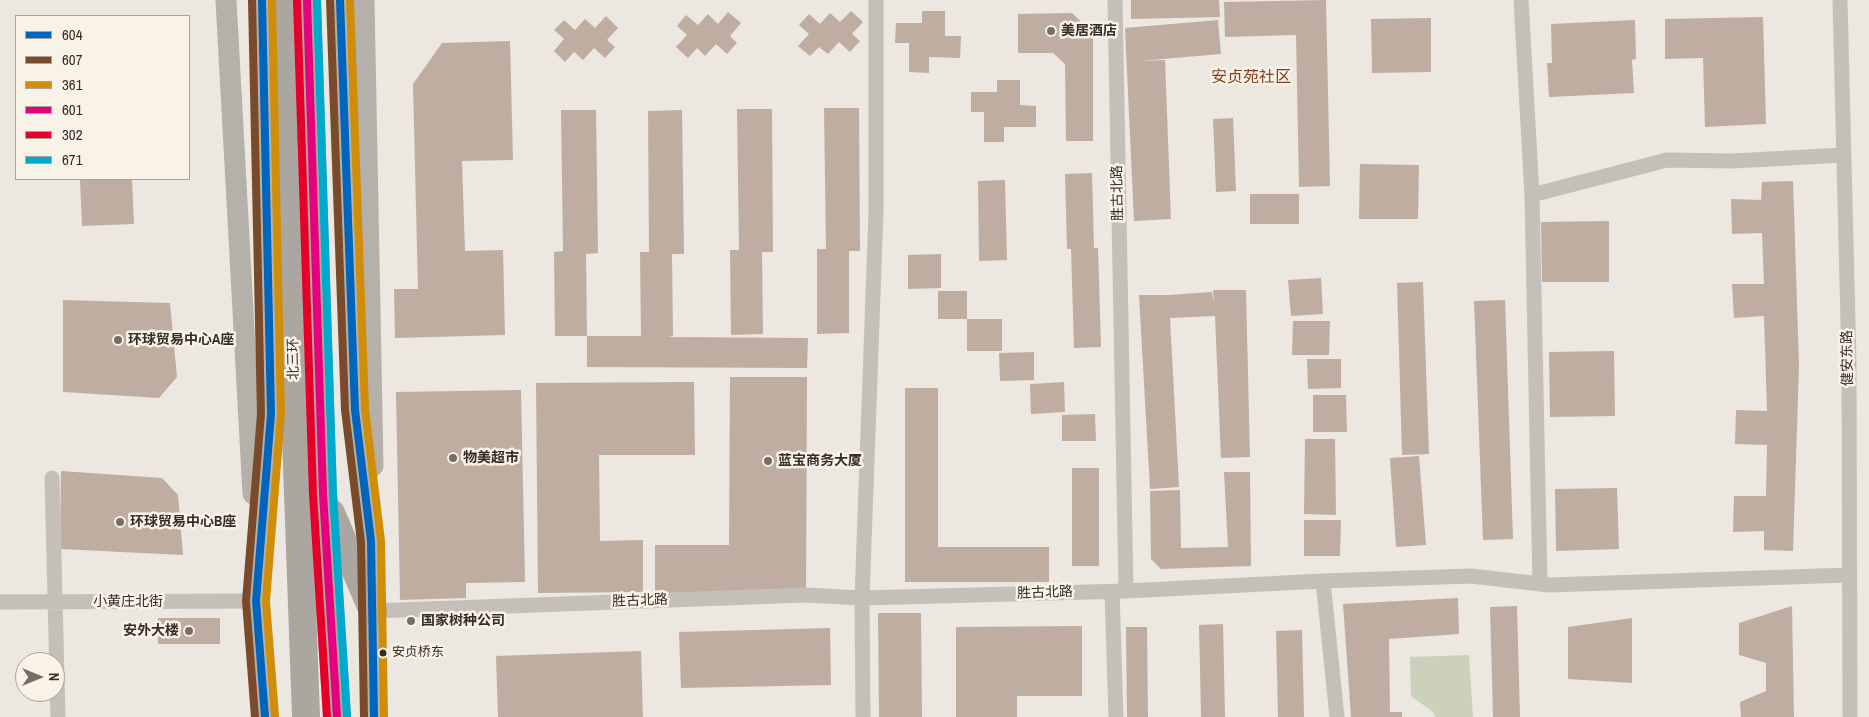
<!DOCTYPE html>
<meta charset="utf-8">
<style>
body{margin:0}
#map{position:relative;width:1869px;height:717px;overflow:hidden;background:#ece7e0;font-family:"Archivo Narrow",sans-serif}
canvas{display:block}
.legend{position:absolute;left:15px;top:15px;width:175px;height:165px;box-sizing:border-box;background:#f8f2e7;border:1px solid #aaa39b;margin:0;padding:6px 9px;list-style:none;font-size:15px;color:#352d28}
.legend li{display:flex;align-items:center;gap:10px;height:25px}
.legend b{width:25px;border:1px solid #aaa39b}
.north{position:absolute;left:15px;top:652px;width:50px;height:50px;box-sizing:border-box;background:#f8f2e7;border:1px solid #aaa39b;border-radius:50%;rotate:90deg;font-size:14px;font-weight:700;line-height:20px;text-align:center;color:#352d28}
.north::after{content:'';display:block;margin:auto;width:18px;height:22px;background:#756e68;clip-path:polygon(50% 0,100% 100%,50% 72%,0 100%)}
</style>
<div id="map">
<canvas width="1869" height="717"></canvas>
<ul class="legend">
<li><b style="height:6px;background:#0065bd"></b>604</li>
<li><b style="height:6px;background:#7a4b2a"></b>607</li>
<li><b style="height:6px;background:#d08e08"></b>361</li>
<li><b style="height:6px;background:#e5007d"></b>601</li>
<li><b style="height:6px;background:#e4002b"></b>302</li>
<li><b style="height:6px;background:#00a9ce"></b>671</li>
</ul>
<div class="north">N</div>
</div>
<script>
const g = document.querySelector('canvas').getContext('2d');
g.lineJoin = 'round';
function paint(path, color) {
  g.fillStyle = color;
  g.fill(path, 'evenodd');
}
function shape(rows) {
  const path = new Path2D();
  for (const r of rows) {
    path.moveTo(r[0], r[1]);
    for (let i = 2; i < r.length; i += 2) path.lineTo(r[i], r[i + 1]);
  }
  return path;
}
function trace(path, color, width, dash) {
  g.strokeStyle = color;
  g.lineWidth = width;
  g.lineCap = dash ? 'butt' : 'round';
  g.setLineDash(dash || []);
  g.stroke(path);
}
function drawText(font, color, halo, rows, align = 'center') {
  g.font = font + ' "Archivo Narrow","Noto Sans SC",sans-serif';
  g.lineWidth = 5;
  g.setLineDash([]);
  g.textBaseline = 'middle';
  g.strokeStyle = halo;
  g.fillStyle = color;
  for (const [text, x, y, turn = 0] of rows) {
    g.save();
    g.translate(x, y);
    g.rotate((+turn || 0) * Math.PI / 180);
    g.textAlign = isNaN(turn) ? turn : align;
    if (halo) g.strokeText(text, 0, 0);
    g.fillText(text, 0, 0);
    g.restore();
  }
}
const green = shape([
 [1469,655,1473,717,1435,717,1433,712,1411,696,1410,657]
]);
const building = shape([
 [1131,0,1219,0,1220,17,1131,19],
 [1326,0,1330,186,1299,187,1296,35,1225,37,1224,2],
 [851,11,863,22,852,34,860,41,850,52,839,42,828,54,819,47,810,56,798,46,809,34,799,25,809,14,820,24,830,13,840,22],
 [922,11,945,11,945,36,961,36,960,58,929,57,929,73,909,72,909,43,895,43,896,23,922,23],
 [728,12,741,23,730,36,737,43,727,54,716,44,705,56,697,48,688,58,676,47,687,35,677,26,686,15,698,25,708,14,718,24],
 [1072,13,1093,33,1093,141,1066,141,1065,64,1053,53,1018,53,1018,14],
 [606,16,618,28,607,40,615,47,605,58,594,48,583,60,574,52,565,62,554,51,564,39,554,30,564,20,575,30,585,19,595,28],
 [1763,17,1766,124,1705,127,1703,58,1665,59,1665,19],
 [1431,18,1431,72,1372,73,1371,19],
 [1218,20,1221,54,1139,61,1165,60,1171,219,1134,221,1125,28],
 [1635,20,1636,59,1632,60,1634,93,1549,97,1547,63,1552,63,1551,24],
 [510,41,513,160,462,161,465,251,503,250,505,335,395,338,394,289,418,289,413,84,442,43],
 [997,80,1020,80,1020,105,1036,106,1036,127,1004,127,1004,142,984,142,984,112,971,112,971,92,997,92],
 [824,108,859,108,860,251,849,251,849,333,817,334,817,249,826,249],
 [737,109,772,109,773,252,762,252,763,334,731,335,730,250,739,250],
 [561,110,596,110,598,253,586,254,587,336,555,336,554,252,563,251],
 [682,110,684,254,672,254,673,336,668,337,808,338,807,368,587,367,587,336,641,336,640,252,649,252,648,111],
 [1233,118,1236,191,1216,192,1213,119],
 [1360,164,1419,165,1418,219,1359,219],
 [1092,173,1094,248,1098,248,1101,347,1074,348,1071,249,1067,249,1065,174],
 [80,179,132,179,134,224,82,226],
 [1005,180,1007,260,979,261,978,181],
 [1793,181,1799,365,1793,551,1764,550,1764,531,1733,532,1734,496,1766,496,1767,445,1735,444,1736,410,1767,411,1764,316,1734,318,1732,284,1764,284,1762,233,1732,234,1731,199,1761,200,1762,182],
 [1250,194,1299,194,1299,224,1250,224],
 [1609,221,1609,282,1542,282,1541,222],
 [941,254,941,288,908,289,908,255],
 [1321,278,1323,314,1291,316,1288,280],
 [1423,282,1429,454,1402,455,1397,283],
 [1213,290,1246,290,1250,457,1221,458,1215,316,1170,318,1179,487,1150,489,1139,295,1169,295,1212,292,1214,304],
 [938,291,967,291,967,319,938,319],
 [63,300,170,303,177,377,159,398,63,392],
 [1505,300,1513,539,1483,540,1474,301],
 [967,319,1002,319,1002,351,967,351],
 [1293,321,1330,321,1329,355,1292,355],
 [1614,351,1615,416,1550,417,1549,352],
 [1034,352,1034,380,1000,381,999,353],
 [1307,359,1341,359,1341,388,1308,389],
 [730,377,807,377,806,595,655,594,655,545,729,545],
 [694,382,695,455,599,455,600,541,643,540,643,592,538,593,536,383],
 [1064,382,1065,412,1031,414,1030,384],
 [905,388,938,388,938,547,1049,547,1049,582,905,582],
 [521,390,525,582,466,583,466,598,400,600,396,392],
 [1313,395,1346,395,1347,432,1313,432],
 [1095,414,1096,441,1062,441,1062,415],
 [1305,439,1335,439,1336,515,1304,514],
 [1419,456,1426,545,1396,547,1390,458],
 [1072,468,1099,468,1099,566,1072,566],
 [61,471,162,478,178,495,183,555,60,549],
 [1224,472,1250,472,1251,566,1161,569,1151,559,1150,491,1180,490,1181,548,1228,547],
 [1617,488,1619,549,1556,551,1555,489],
 [1304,520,1341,520,1340,556,1304,556],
 [1458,598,1459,634,1389,639,1390,712,1402,712,1402,717,1351,717,1343,604],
 [1517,606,1520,717,1493,717,1490,607],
 [1792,606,1794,717,1741,717,1740,702,1766,691,1766,663,1739,655,1739,623],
 [878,613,921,613,922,717,879,717],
 [158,618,220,618,220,644,158,644],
 [1632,618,1632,683,1568,679,1568,627],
 [1223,624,1225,717,1201,717,1199,625],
 [1082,626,1082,696,1017,696,1017,717,956,717,956,627],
 [1126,627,1147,627,1148,717,1127,717],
 [830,628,831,685,681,688,679,632],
 [1302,630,1304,717,1278,717,1276,631],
 [641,651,643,717,498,717,496,656]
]);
const street = shape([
 [1521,0,1532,195,1540,584],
 [1840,0,1849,363,1850,717],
 [1532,195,1667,160,1733,161,1844,155],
 [52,478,58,717],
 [1323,581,1471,576,1549,585,1849,575],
 [1126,591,1323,581,1337,717],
 [1112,592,1116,717],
 [0,602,256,601],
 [373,611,806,595,862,598,1126,591,1115,0],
 [863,717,862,598,876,212,876,0]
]);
const secondary = shape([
 [226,0,253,494],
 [262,0,271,414,256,601,265,717],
 [340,0,355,410,371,541,374,717],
 [364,0,373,466]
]);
const highway = shape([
 [285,0,295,410,306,717],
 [307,0,323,494,337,717],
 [331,513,373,611]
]);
const bus1 = shape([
 [262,0,271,414,256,601,265,717],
 [340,0,355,410,371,541,374,717]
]);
const bus2 = shape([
 [252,0,261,414,246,601,255,717],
 [330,0,345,410,361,542,364,717]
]);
const bus3 = shape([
 [272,0,281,414,266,601,275,716],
 [350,0,365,409,381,541,384,717]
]);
const bus4 = shape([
 [307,0,323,494,337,717]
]);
const bus5 = shape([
 [297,0,313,494,327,717]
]);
const bus6 = shape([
 [317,0,333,494,347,716]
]);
const markers = [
 [1051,31,5,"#756e68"],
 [118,340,5,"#756e68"],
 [453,458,5,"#756e68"],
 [768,461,5,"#756e68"],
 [120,522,5,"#756e68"],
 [411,621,5,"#756e68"],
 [189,631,5,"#756e68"],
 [383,653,4.5,"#352d28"]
];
const busNames = [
 ["安贞桥东",392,653]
];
const poiNames = [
 ["美居酒店",1061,31],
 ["环球贸易中心A座",128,340],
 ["物美超市",463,458],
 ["蓝宝商务大厦",778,461],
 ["环球贸易中心B座",130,522],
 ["国家树种公司",421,621],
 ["安外大楼",179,631,"right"]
];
const streetNames = [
 ["胜古北路",1118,193,-91],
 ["健安东路",1848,358,-91],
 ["北三环",294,359,-91],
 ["胜古北路",1045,593,-2],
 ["胜古北路",640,601,-2],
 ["小黄庄北街",128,602]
];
const quarterNames = [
 ["安贞苑社区",1251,78]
];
paint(green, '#cbd1bb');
paint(building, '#bfada2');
trace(street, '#c4bfb9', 15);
trace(secondary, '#b5b0aa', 21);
trace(highway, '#aba69f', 28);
trace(bus1, '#0065bd', 8);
trace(bus2, '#7a4b2a', 8);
trace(bus3, '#d08e08', 8);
trace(bus4, '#e5007d', 8);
trace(bus5, '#e4002b', 8);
trace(bus6, '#00a9ce', 8);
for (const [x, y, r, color] of markers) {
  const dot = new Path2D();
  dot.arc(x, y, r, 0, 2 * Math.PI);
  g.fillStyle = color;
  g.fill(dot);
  trace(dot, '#f8f2e7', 2);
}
drawText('13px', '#352d28', '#f8f2e7', busNames, 'left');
drawText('bold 14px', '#352d28', '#f8f2e7', poiNames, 'left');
drawText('14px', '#352d28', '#f8f2e7', streetNames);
drawText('16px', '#814224', '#f8f2e7', quarterNames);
</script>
